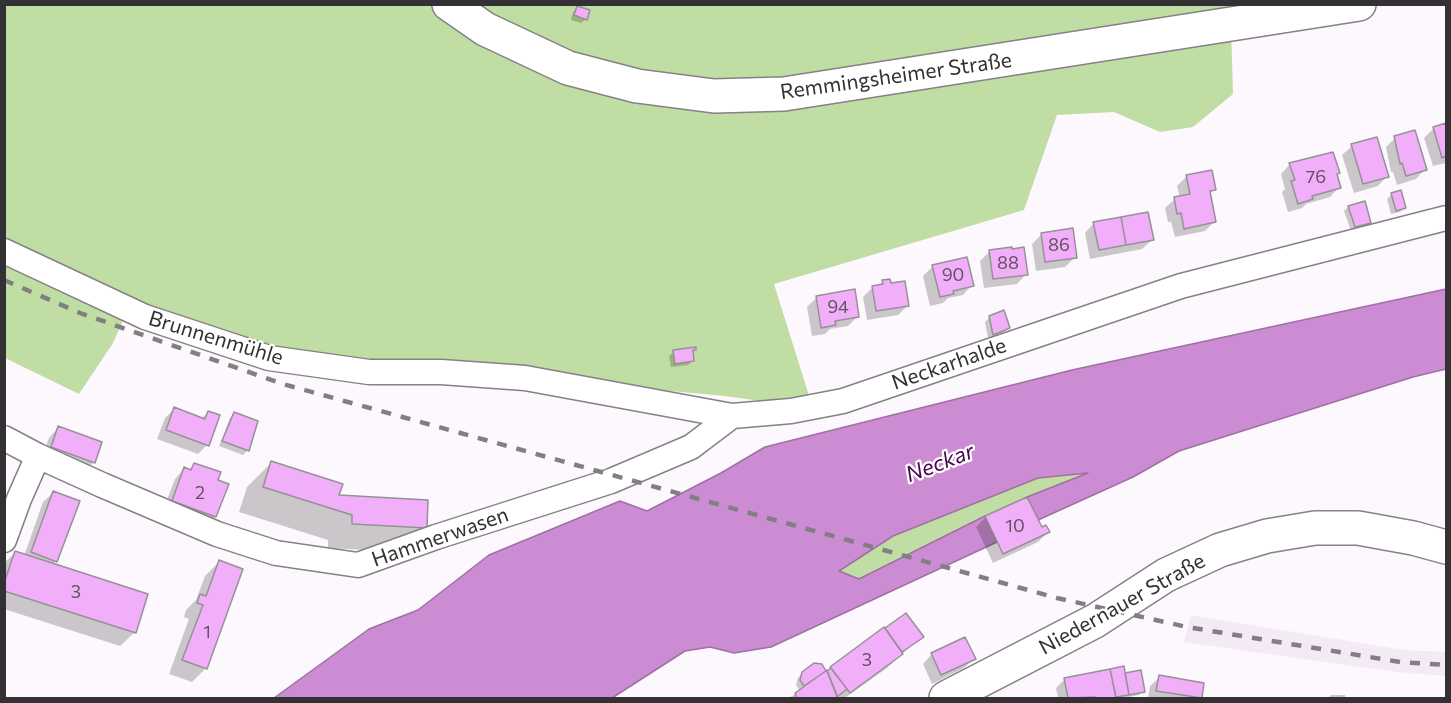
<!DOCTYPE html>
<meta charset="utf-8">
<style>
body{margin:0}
#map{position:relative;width:1451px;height:703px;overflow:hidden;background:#fdf8fd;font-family:Commissioner,sans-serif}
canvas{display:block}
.frame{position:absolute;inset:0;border:6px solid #333133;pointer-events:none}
</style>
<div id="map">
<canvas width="1451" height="703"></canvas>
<div class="frame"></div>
</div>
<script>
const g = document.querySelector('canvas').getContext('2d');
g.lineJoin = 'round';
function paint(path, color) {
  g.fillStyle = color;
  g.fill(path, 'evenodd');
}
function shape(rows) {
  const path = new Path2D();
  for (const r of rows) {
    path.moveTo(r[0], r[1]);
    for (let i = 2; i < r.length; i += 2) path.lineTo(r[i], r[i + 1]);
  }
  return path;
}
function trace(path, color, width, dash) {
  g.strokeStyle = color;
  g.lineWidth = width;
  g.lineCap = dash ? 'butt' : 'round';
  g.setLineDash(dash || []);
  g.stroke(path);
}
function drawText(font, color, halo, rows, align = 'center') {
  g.font = font + ' Commissioner,sans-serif';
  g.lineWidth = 4.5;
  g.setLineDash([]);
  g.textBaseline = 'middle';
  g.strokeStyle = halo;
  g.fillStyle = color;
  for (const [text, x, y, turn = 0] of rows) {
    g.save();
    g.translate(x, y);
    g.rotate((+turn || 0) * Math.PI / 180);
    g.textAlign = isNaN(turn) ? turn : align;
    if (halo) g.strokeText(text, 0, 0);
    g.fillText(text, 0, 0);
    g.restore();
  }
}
const built = shape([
 [1191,615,1404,650,1446,652,1446,676,1396,672,1184,642]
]);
const green = shape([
 [4,5,1359,5,1231,24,1233,94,1193,127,1160,132,1114,112,1057,115,1024,210,774,284,811,402,768,402,725,396,347,361,268,346,131,302,113,343,79,394,5,358],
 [1091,473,1027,497,858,579,839,571,893,536,1038,478]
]);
const water = shape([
 [1446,289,1446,369,1413,377,1179,451,1133,477,1038,520,1027,497,1088,473,1038,478,893,536,839,571,859,579,985,516,997,542,771,647,734,653,710,647,685,651,612,698,274,698,369,629,418,610,489,555,620,501,647,511,721,473,765,447,1072,370,1446,289]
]);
const shadow = shape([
 [578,8,586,19,581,23,571,20,573,12],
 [1446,125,1446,163,1433,166,1424,138,1434,128],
 [1395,138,1425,169,1416,179,1397,185,1393,172,1391,172,1386,147],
 [1352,146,1387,176,1378,186,1354,193,1342,155],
 [1290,164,1338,173,1336,175,1339,187,1330,197,1306,204,1302,208,1288,212,1282,192,1285,189,1281,174],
 [1187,176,1214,189,1209,195,1214,222,1205,231,1175,237,1171,222,1168,222,1165,208,1175,199,1180,198,1177,186],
 [1400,192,1405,207,1400,212,1391,214,1387,199,1391,195],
 [1348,207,1370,223,1365,227,1351,231,1344,211],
 [1094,223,1152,240,1142,249,1090,259,1085,233],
 [1042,234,1075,257,1065,267,1036,271,1032,244],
 [989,252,1026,274,1017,284,984,288,980,261],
 [933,266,972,285,963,295,948,298,943,303,930,306,923,276],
 [883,282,907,306,898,315,867,320,863,297,873,287,878,286],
 [816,298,858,316,848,326,830,329,825,334,812,336,807,307],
 [990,317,1009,327,1004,332,988,338,985,322],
 [695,349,692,352,693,360,688,365,671,367,669,356,674,352],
 [174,409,201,419,208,412,207,445,198,454,157,439,165,418],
 [234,414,256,422,247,451,243,455,219,446,230,418],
 [58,428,100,443,93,463,84,472,42,457,49,438],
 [272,462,337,497,425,527,401,552,328,548,328,540,239,512,247,487],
 [194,464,216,481,215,516,206,526,163,510,175,479,184,469,188,471],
 [53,493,56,561,52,565,135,632,120,646,4,609,4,563,15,553,24,556,43,502],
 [986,517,1041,529,1048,532,1038,542,993,563,976,527],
 [219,562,206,668,192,682,169,674,189,619,184,617,186,610,196,600,205,576],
 [906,615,922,636,887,668,845,698,789,698,800,691,796,685,798,678,803,673,821,676],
 [932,654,974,658,964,668,932,684,923,664],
 [1111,671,1143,691,1139,695,1123,698,1058,698,1056,688,1065,679,1109,673],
 [1160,677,1203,684,1200,698,1148,698,1150,686],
 [1331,695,1345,695,1345,698,1328,698]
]);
const building = shape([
 [577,6,590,10,587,20,574,15,577,6],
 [1446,123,1446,156,1442,158,1433,127,1446,123],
 [1415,130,1427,170,1406,176,1402,163,1400,164,1394,136,1415,130],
 [1377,137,1389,177,1363,184,1351,144,1377,137],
 [1333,152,1340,173,1337,174,1341,188,1312,196,1313,199,1298,204,1291,181,1295,180,1289,163,1333,152],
 [1212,170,1216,190,1210,191,1216,222,1184,229,1181,213,1177,214,1174,197,1190,194,1186,175,1212,170],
 [1401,190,1406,208,1396,211,1391,193,1401,190],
 [1365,201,1371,223,1355,227,1348,206,1365,201],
 [1148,212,1154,240,1126,245,1121,217,1148,212],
 [1121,217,1126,245,1099,250,1093,222,1121,217],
 [1073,228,1077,258,1045,262,1041,233,1073,228],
 [1012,247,1012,249,1024,247,1028,275,993,279,989,250,1012,247],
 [967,257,974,286,953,291,954,294,940,297,932,265,967,257],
 [890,279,891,283,905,281,909,306,876,311,872,286,883,284,882,280,890,279],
 [855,289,859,317,835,321,836,325,821,328,816,296,855,289],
 [1004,310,1010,328,993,335,989,316,1004,310],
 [696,347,696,350,693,350,694,361,675,364,673,350,696,347],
 [174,407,205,419,208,411,220,415,209,446,166,430,174,407],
 [234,412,258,421,249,451,222,441,234,412],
 [58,426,102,442,95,463,51,447,58,426],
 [271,461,343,484,339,495,428,500,427,528,352,524,352,515,263,487,271,461],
 [194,463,221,472,218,480,229,484,216,517,172,501,184,467,191,470,194,463],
 [53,491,80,501,57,562,31,552,53,491],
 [1027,497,1042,527,1046,525,1050,532,1003,554,985,516,1027,497],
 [15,551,148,594,136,633,4,591,4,583,15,551],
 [219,560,243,569,207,669,182,660,203,605,197,603,200,594,206,596,219,560],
 [906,613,924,637,902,652,885,628,906,613],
 [884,627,903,654,850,693,830,667,884,627],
 [965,637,976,659,941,675,931,653,965,637],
 [814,663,822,664,826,671,804,686,800,680,802,672,814,663],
 [1124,666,1129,695,1116,697,1110,669,1124,666],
 [831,668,847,689,837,697,827,671,831,668],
 [1110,669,1116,698,1095,698,1095,697,1068,698,1064,678,1110,669],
 [827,670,838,698,797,698,795,693,827,670],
 [1141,670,1145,692,1129,695,1125,673,1141,670],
 [1159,675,1204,683,1202,698,1156,691,1159,675]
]);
const street = shape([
 [4,251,145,317,269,358,369,372,441,372,525,378,732,416,791,411,843,401,1181,286,1446,218],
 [4,438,38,456,102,485,217,534,276,553,358,565,436,537,611,481,691,447,732,416],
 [4,540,19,499,38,456]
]);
const secondary = shape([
 [449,4,485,29,568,68,637,86,714,96,784,94,1359,4],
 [946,698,1095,621,1166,575,1220,550,1267,536,1315,528,1358,528,1413,538,1446,547]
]);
const rail = shape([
 [4,280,80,313,283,384,1057,598,1187,627,1400,662,1446,665]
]);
const numberNames = [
 ["76",1316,177],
 ["86",1059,245],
 ["88",1008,263],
 ["90",953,275],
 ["94",838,307],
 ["2",200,493],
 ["10",1015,526],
 ["3",76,592],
 ["1",207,632],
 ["3",867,660]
];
const streetNames = [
 ["Remmingsheimer Straße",896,76,-8],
 ["Brunnenmühle",216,338,17],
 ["Neckarhalde",949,364,-19],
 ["Hammerwasen",440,537,-19],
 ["Niedernauer Straße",1122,604,-29]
];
const waterNames = [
 ["Neckar",940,463,-21]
];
paint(built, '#f4eaf5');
paint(green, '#c0dda4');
paint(water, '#cc8cd3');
trace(water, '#9e71a3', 1.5);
paint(shadow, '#0003');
paint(building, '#f2aff9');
trace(building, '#969196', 1.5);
trace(street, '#858185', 27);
trace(secondary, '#858185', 36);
trace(street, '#fff', 24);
trace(secondary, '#fff', 33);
trace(rail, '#827f82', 4.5, [10, 10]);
drawText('18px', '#635064', null, numberNames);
drawText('21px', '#333133', '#fff', streetNames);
drawText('italic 22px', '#45084c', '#fff', waterNames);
</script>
